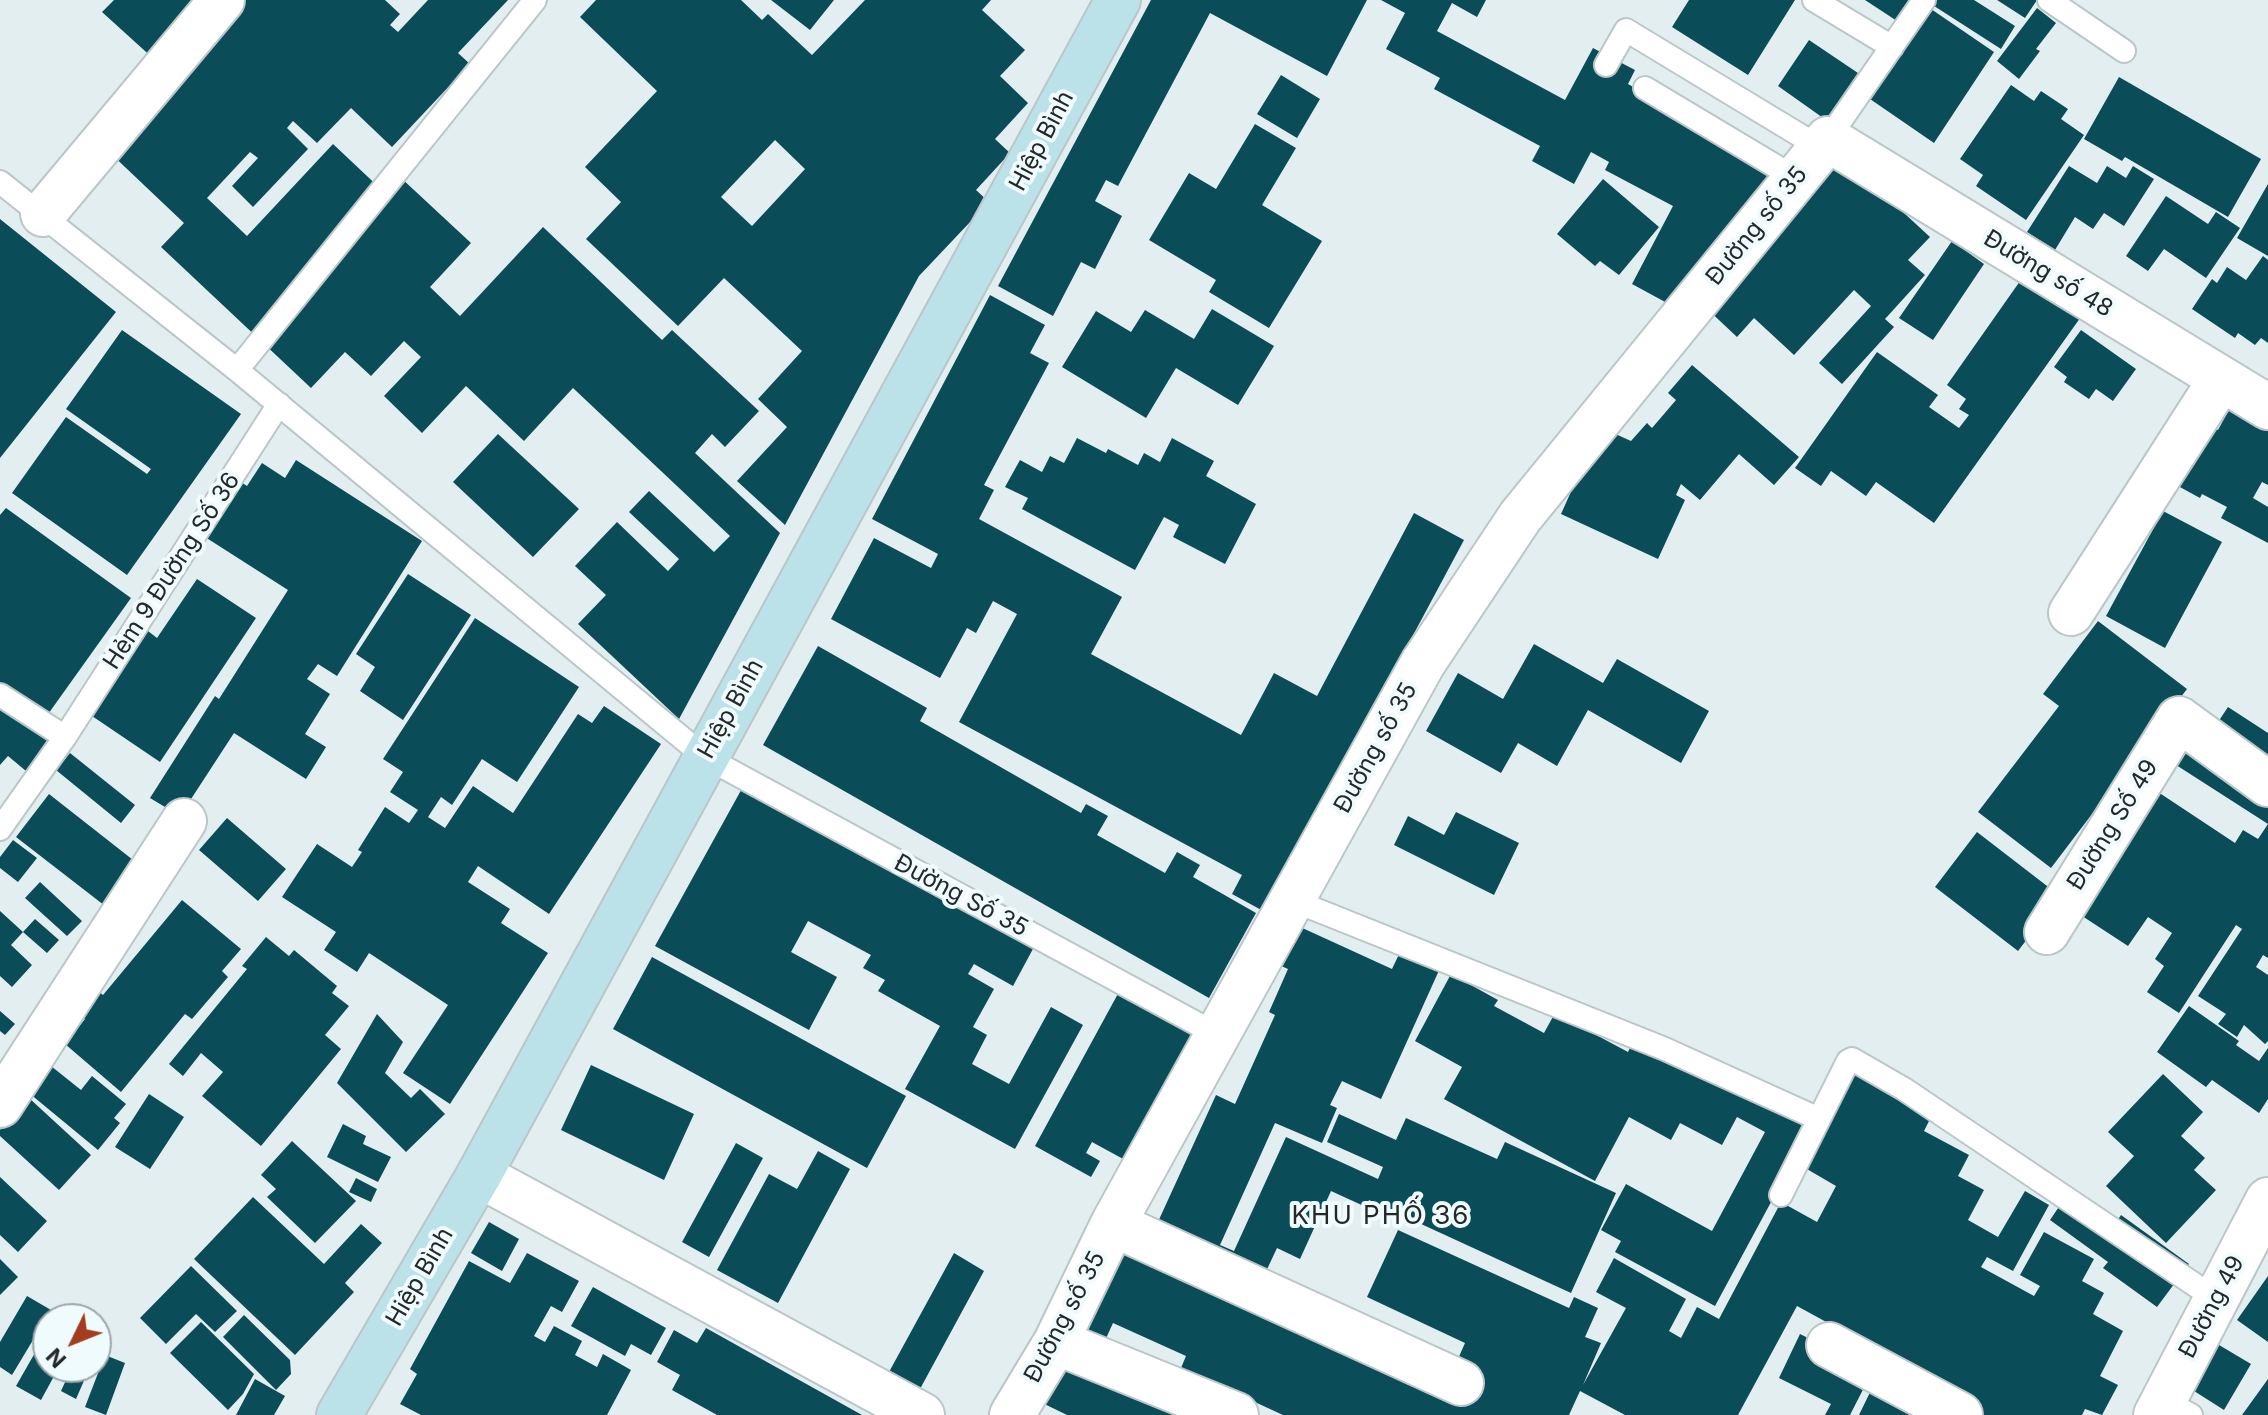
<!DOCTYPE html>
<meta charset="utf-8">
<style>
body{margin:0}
#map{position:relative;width:2268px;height:1415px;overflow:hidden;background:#e3eef1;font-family:Inter,sans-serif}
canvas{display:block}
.north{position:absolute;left:32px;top:1303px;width:80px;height:80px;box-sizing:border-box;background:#f0fbfe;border:2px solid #9ea7a9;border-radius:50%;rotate:227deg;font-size:22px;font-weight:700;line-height:32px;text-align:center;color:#242829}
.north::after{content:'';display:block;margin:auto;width:28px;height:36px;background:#a43c1f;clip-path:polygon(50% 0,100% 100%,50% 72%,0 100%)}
</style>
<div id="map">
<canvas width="2268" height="1415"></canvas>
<div class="north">N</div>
</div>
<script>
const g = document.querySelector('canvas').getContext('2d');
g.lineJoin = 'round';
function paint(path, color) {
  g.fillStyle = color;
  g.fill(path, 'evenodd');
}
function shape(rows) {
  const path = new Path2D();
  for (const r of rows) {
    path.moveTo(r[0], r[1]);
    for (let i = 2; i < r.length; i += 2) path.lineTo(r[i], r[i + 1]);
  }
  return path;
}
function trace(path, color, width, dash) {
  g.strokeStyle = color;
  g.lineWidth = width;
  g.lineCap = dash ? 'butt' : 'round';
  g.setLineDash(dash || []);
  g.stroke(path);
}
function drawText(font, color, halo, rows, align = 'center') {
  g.font = font + ' Inter,sans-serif';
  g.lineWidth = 8;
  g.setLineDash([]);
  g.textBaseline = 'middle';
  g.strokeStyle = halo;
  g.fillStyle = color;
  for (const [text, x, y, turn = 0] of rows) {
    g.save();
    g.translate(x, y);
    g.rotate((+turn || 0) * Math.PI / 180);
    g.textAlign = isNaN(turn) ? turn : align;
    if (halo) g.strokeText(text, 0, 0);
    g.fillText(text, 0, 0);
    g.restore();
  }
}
const building = shape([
 [114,0,211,0,156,61,102,12],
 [231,0,385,0,400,14,390,25,398,32,428,0,508,0,458,53,470,64,392,147,351,108,317,143,293,121,287,128,308,149,253,207,232,186,258,158,250,152,207,198,247,236,333,144,385,193,400,177,471,243,430,287,460,316,543,227,662,340,672,330,759,411,725,447,712,434,695,453,780,533,679,719,578,624,606,595,575,566,617,522,668,571,679,559,629,512,649,491,714,552,730,536,573,388,524,441,466,386,422,433,384,396,421,357,404,341,371,376,345,352,311,388,161,247,184,223,106,149],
 [596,0,741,0,762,20,768,14,812,55,865,0,991,0,982,10,1025,50,1000,76,1028,103,995,139,1010,153,976,190,989,202,919,276,785,525,737,481,787,427,758,399,802,351,724,278,678,326,586,239,621,202,585,167,657,91,580,17],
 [775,140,805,169,752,226,721,197],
 [771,0,834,0,810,30],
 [1151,0,1367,0,1327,76,1210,13,1118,186,1106,180,1095,201,1122,216,1095,269,1081,262,1053,316,998,286],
 [1381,0,1486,0,1477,17,1452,3,1437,31,1565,100,1593,48,1635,70,1628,84,1669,107,1665,115,1782,178,1678,309,1632,284,1673,206,1605,170,1609,162,1591,152,1574,184,1532,161,1540,146,1434,89,1440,78,1386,49,1405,13],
 [1689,0,1795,0,1748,75,1672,27],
 [1865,0,1911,0,1897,21],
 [1934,0,1974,0,2015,26,2001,49,1931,4],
 [1997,0,2037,0,2025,18],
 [2037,8,2056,23,2036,49,2040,51,2019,79,1997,61],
 [1931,9,1994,52,1934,143,1870,99],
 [1809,40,1858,73,1826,120,1778,86],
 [1281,75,1320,99,1297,138,1257,114],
 [2119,77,2261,159,2228,217,2125,157,2122,161,2084,139],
 [2011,85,2034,101,2041,91,2068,109,2061,119,2084,135,2026,220,1976,186,1983,175,1960,159],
 [1255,124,1296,148,1262,205,1322,241,1269,328,1209,292,1216,280,1149,240,1189,173,1216,189],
 [1841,155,1930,237,1908,260,1925,275,1885,319,1894,327,1842,384,1819,363,1871,306,1854,290,1794,355,1754,318,1737,337,1703,305],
 [2069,166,2097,183,2107,166,2126,178,2133,166,2154,179,2124,226,2104,213,2093,229,2075,217,2055,250,2027,232],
 [1603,179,1659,227,1619,275,1600,261,1595,266,1557,234],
 [2268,184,2268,256,2237,238],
 [2166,196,2208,224,2216,212,2240,228,2206,278,2164,249,2148,271,2126,256],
 [0,219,116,312,0,458],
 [1952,241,1984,264,1933,340,1899,318],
 [2263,256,2268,260,2268,343,2261,338,2255,345,2238,333,2235,338,2192,309,2212,279,2217,283,2227,267,2246,280],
 [2025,274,2083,314,1934,523,1876,482,1866,496,1831,471,1821,486,1795,468,1877,352,1938,395,1929,407,1959,428,1969,415,1959,409,1966,399,1947,385],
 [990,295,1045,325,1030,353,1049,363,984,485,994,490,979,519,1122,597,1091,654,1241,735,1274,673,1317,696,1414,513,1464,540,1265,912,1232,894,1242,875,959,722,1017,614,993,601,976,633,967,628,940,678,831,619,874,538,931,568,938,554,872,519],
 [1212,309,1274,346,1238,405,1176,368,1146,418,1062,367,1096,311,1131,332,1145,310,1194,339],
 [122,330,241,414,127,575,12,493,66,417,147,474,151,469,66,409],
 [2081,330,2136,369,2113,401,2096,389,2089,399,2064,382,2067,377,2054,367],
 [1692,365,1799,457,1774,485,1739,454,1700,500,1681,484,1676,495,1685,500,1658,559,1561,514,1600,427,1631,441,1647,423,1652,428,1676,400,1668,393],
 [2231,406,2268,427,2268,485,2262,482,2253,498,2268,507,2268,543,2221,518,2227,507,2202,494,2200,498,2178,486,2211,426,2218,430],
 [498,434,579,509,533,557,453,482],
 [1077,438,1106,453,1108,449,1138,465,1144,453,1160,462,1172,438,1214,461,1206,476,1256,504,1225,564,1173,537,1179,525,1164,517,1135,570,1022,509,1028,498,1005,487,1020,460,1042,472,1050,456,1064,463],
 [296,460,422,541,337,676,318,664,307,679,330,694,305,734,326,747,306,779,234,733,180,816,150,798,215,696,219,699,288,590,205,537,241,482,247,486,262,463,285,478],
 [6,508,131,598,46,717,0,684,0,515],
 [2163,511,2222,542,2165,648,2106,616],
 [408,574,471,615,403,720,360,691,375,667,356,654],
 [197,579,256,618,160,762,92,716,148,631,157,638],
 [475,618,579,687,517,782,482,759,452,805,441,797,428,817,445,828,473,786,513,813,578,714,592,723,604,706,661,744,549,914,478,866,468,882,510,909,501,923,548,953,450,1104,403,1073,448,1005,369,953,357,972,324,950,336,932,282,897,317,844,352,867,362,852,358,850,385,807,409,823,418,810,390,792,403,772,383,759],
 [2098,621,2187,689,2051,868,1978,812,2059,706,2043,694],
 [1534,644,1603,683,1617,659,1709,711,1681,763,1588,710,1557,766,1518,743,1501,773,1426,731,1458,673,1503,699],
 [818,646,927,708,920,721,1081,813,1086,804,1108,816,1097,835,1165,873,1177,852,1200,865,1193,877,1256,913,1209,998,763,745],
 [0,704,53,740,26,771,8,756,0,765],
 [2228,707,2268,733,2268,958,2263,955,2256,967,2268,975,2268,1041,2265,1044,2244,1025,2237,1037,2218,1024,2226,1014,2198,996,2242,929,2236,925,2179,1013,2147,992,2164,966,2155,959,2172,933,2148,917,2128,946,2076,912,2155,790,2235,843,2243,830,2258,839,2268,824,2173,763,2197,725,2210,734],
 [70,753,135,805,121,823,56,770],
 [750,774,1041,934,1013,986,974,964,968,974,994,989,973,1027,987,1035,972,1064,1009,1084,1051,1007,1083,1025,1015,1149,905,1089,940,1026,878,991,885,980,863,968,871,955,808,921,791,952,837,977,809,1030,655,946],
 [49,794,142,867,109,909,16,837],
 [1456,812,1519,843,1494,895,1394,845,1408,816,1444,835],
 [227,818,286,869,258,901,199,850],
 [1977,832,2060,896,2018,951,1935,887],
 [13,840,37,858,18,882,0,868,0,857],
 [40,882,82,921,67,936,25,898],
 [182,900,241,949,222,971,228,977,192,1019,185,1014,121,1092,65,1044,85,1019,68,1004,87,981,103,995],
 [0,911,23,932,11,945,32,965,12,987,0,976],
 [35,919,59,940,47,953,23,932],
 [1298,926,1392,969,1402,948,1441,966,1381,1099,1342,1081,1330,1105,1337,1108,1322,1143,1275,1123,1220,1245,1234,1251,1286,1137,1378,1179,1383,1167,1327,1142,1339,1114,1396,1140,1406,1118,1497,1159,1505,1142,1616,1193,1571,1293,1369,1200,1366,1207,1331,1191,1300,1259,1277,1248,1262,1280,1454,1368,1465,1343,1367,1297,1398,1230,1569,1308,1574,1297,1598,1308,1585,1337,1601,1343,1583,1385,1626,1308,1596,1292,1614,1258,1686,1299,1669,1331,1681,1338,1697,1307,1719,1319,1781,1202,1817,1222,1836,1186,1800,1165,1855,1065,1891,1085,1886,1093,1931,1117,1924,1131,1969,1155,1958,1176,1984,1190,1968,1220,1998,1237,2025,1191,2049,1205,2013,1271,1987,1257,1981,1267,2034,1296,2040,1286,2020,1275,2044,1232,2094,1259,2082,1281,2104,1293,2093,1314,2123,1331,2100,1376,2118,1385,2102,1415,2085,1409,2082,1415,1966,1415,1872,1347,1797,1306,1738,1415,1625,1415,1580,1391,1569,1415,1283,1415,1181,1368,1186,1356,1113,1323,1103,1345,1256,1415,1067,1415,1032,1398,1108,1231,1146,1248,1216,1095,1235,1104,1275,1015,1269,1012,1288,969,1279,965],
 [266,937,289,956,294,950,337,986,332,993,349,1006,325,1035,341,1049,261,1146,202,1096,223,1072,201,1053,183,1076,169,1064,247,969,242,966],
 [652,957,906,1096,867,1168,613,1029],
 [1451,974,1498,1000,1494,1006,1544,1033,1555,1013,1628,1052,1632,1044,1811,1122,1784,1178,1715,1306,1615,1252,1621,1241,1601,1230,1626,1184,1712,1231,1765,1132,1737,1117,1722,1145,1680,1123,1671,1140,1629,1117,1595,1181,1444,1099,1462,1067,1415,1041],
 [1120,990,1195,1031,1125,1160,1092,1142,1086,1153,1100,1161,1091,1177,1035,1146],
 [2189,1006,2239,1041,2236,1045,2259,1061,2268,1048,2268,1099,2259,1113,2212,1080,2206,1087,2157,1052],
 [0,1011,15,1024,5,1035,0,1031],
 [377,1014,403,1042,385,1073,411,1098,420,1089,445,1114,406,1152,337,1083],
 [591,1065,694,1114,664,1180,561,1130],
 [51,1066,81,1090,92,1076,126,1104,114,1118,120,1123,98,1150,29,1093],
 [2163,1074,2203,1112,2181,1136,2205,1158,2194,1170,2216,1190,2166,1243,2106,1186,2134,1156,2108,1132],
 [149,1094,184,1117,150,1169,115,1147],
 [29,1098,91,1155,59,1190,0,1136,0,1130],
 [343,1124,366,1136,363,1144,391,1157,378,1182,327,1157],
 [292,1141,356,1201,315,1243,267,1197,276,1189,261,1175],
 [736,1143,763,1158,709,1257,682,1242],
 [818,1151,850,1169,778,1303,717,1270,769,1174,797,1189],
 [0,1177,47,1221,18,1252,0,1235],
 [356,1178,377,1189,371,1202,349,1192],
 [2069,1192,2096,1230,2105,1238,2121,1215,2189,1264,2157,1307,2103,1268,2108,1262,2050,1220],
 [253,1197,324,1264,361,1224,382,1243,345,1283,354,1292,295,1355,194,1259],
 [489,1222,519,1239,502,1271,471,1253],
 [527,1253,579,1281,562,1312,551,1306,534,1336,545,1342,554,1326,582,1341,575,1355,597,1367,603,1354,631,1370,607,1415,421,1415,400,1404,417,1374,410,1369,469,1261,510,1283],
 [954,1253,984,1271,920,1389,889,1372],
 [0,1259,18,1277,0,1295],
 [191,1266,237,1311,215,1332,196,1314,166,1344,140,1318],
 [2268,1276,2268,1342,2237,1320],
 [593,1287,666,1328,651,1355,631,1344,625,1356,571,1326],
 [27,1296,51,1310,12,1375,0,1367,0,1342],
 [244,1315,290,1360,291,1374,276,1390,223,1337],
 [201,1322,254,1374,243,1394,228,1410,170,1353],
 [706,1328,862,1415,717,1415,672,1390,680,1375,657,1362,674,1330,697,1343],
 [48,1330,48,1367,59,1367,41,1400,16,1386],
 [1800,1334,1873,1370,1850,1415,1825,1415,1831,1404,1779,1378],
 [2209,1339,2251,1364,2224,1410,2183,1384],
 [105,1355,125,1363,106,1415,85,1407],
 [72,1367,90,1367,76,1399,61,1391],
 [255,1379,285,1396,274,1415,236,1415],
 [2268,1379,2268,1415,2242,1415],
 [1876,1380,1946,1415,1859,1415]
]);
const lane = shape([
 [1814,0,1892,47],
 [2049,0,2124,51],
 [1606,65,1626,30,1821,148],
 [1645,88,1797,179],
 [1828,139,1924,0],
 [0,182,237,370,705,757,1218,1035],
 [237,370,535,0],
 [0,695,65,737],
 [0,829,65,737,279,404],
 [1292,900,1665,1049,1819,1119],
 [1781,1195,1848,1061,1852,1059,1904,1089,2216,1299],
 [2164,1400,2191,1415]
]);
const street = shape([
 [43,214,222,0],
 [2071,613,2221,379],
 [2047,932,2179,719,2268,784],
 [0,1105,184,821],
 [479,1175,922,1415],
 [1113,1224,1461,1383],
 [1056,1342,1236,1415],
 [1829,1345,1960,1415],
 [1012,1415,1056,1342,1113,1224,1423,663,1520,517,1828,139,2268,407],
 [2156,1415,2268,1200]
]);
const secondary = shape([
 [339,1415,479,1175,1118,0]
]);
const streetNames = [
 ["Hiệp Bình",1042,141,-62],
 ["Đường số 35",1757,226,-51],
 ["Đường số 48",2048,274,31],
 ["Hẻm 9 Đường Số 36",172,571,-57],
 ["Hiệp Bình",731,709,-61],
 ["Đường số 35",1376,748,-61],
 ["Đường Số 49",2113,825,-58],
 ["Đường Số 35",961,896,28],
 ["Hiệp Bình",420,1277,-60],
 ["Đường 49",2212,1307,-62],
 ["Đường số 35",1065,1317,-62]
];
const neighbourhoodNames = [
 ["KHU PHỐ 36",1381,1216]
];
paint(building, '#0b4c59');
trace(lane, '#bbc6c9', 26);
trace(street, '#bbc6c9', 48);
trace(secondary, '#bbc6c9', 48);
trace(lane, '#fff', 22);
trace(street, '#fff', 44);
trace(secondary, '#bce2e9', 44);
drawText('24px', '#242829', '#f0fbfe', streetNames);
g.letterSpacing = '2px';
drawText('26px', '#242829', '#f0fbfe', neighbourhoodNames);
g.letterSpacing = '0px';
</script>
